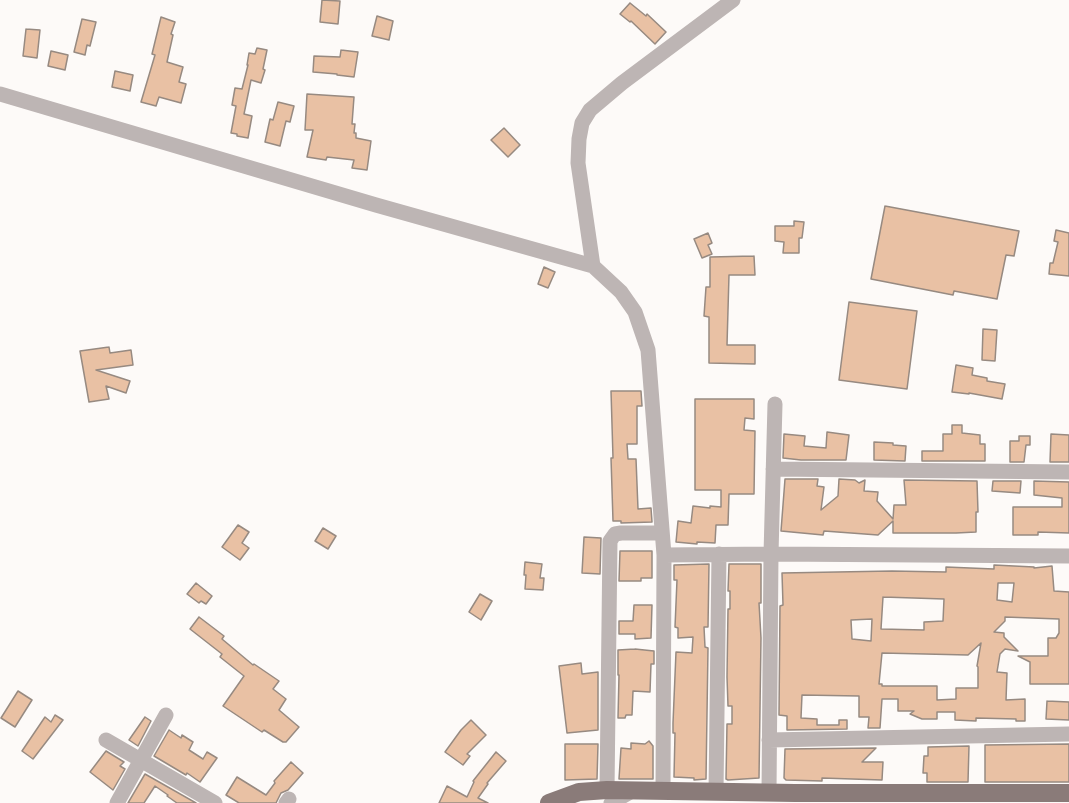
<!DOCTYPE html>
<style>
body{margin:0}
canvas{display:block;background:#fdfaf8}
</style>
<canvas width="1069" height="803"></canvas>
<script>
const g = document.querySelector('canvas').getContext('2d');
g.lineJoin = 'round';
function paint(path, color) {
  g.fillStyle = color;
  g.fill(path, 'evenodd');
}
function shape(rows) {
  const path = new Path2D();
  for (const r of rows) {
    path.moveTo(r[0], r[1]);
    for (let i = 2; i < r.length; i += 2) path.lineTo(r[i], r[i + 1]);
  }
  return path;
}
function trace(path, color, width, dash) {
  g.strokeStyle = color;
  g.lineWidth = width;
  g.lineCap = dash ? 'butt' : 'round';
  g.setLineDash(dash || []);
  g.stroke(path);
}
const building = shape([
 [322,0,340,1,338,24,320,22,322,0],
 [630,3,646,16,647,14,666,32,655,44,631,21,630,22,620,14,630,3],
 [377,16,393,21,389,40,372,36,377,16],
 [161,17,175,22,171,34,173,35,167,62,183,67,179,82,186,84,181,103,159,97,156,106,141,102,155,55,152,54,161,17],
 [82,19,96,22,90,46,87,45,85,55,74,52,82,19],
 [26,29,40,30,37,58,23,56,26,29],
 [257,48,267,50,263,69,265,70,261,83,251,80,244,114,252,116,248,138,237,136,237,134,231,133,236,106,232,105,235,88,242,89,248,65,247,65,249,53,255,54,257,48],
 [341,50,358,52,354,77,337,75,337,74,313,72,314,56,340,57,341,50],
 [51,51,68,55,65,70,48,66,51,51],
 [115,71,133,75,130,91,112,87,115,71],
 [307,94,354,97,352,124,355,124,354,133,356,133,356,138,371,141,367,170,352,168,354,160,327,157,326,160,307,157,313,130,305,130,307,94],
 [278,102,294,106,290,122,286,121,280,146,265,142,270,119,273,120,278,102],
 [504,128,520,145,508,157,491,140,504,128],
 [885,206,1019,231,1014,256,1006,255,997,299,954,291,953,295,871,279,885,206],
 [794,221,804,222,802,238,799,238,799,253,783,253,784,242,775,241,775,226,794,226,794,221],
 [1056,230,1069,233,1069,276,1049,274,1050,263,1053,263,1058,242,1054,241,1056,230],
 [708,233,712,243,708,245,712,254,702,258,694,239,708,233],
 [754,256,755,275,729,275,727,345,755,345,755,364,709,363,709,317,704,316,706,287,710,287,710,257,754,256],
 [544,267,555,272,548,288,538,284,544,267],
 [849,302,917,311,907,389,839,380,849,302],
 [983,329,997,330,995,361,982,360,983,329],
 [109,347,110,353,131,350,133,365,96,370,130,381,126,393,106,386,109,399,89,402,80,351,109,347],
 [956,365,973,368,972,375,987,378,987,381,1005,384,1002,399,969,393,969,394,952,392,956,365],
 [611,391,641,391,642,406,637,406,637,444,627,444,628,459,636,459,638,509,651,508,652,522,621,523,621,521,613,521,611,458,613,458,611,391],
 [695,399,754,399,754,419,745,418,744,430,755,431,754,494,729,494,728,525,716,525,715,543,697,542,697,544,676,542,678,521,691,523,693,506,710,508,710,506,721,507,721,490,695,490,695,399],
 [952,425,962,425,962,433,980,435,980,444,985,444,985,461,922,461,922,451,943,451,943,434,952,434,952,425],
 [827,432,849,435,846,460,801,460,783,458,784,434,805,436,804,446,826,448,827,432],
 [1051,434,1069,435,1069,462,1050,462,1051,434],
 [1019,436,1030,436,1030,445,1026,445,1024,462,1010,462,1010,441,1019,441,1019,436],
 [874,442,893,443,893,445,906,446,905,461,874,460,874,442],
 [785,479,818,479,817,486,824,487,821,510,838,496,839,479,855,480,859,483,865,480,864,491,878,492,877,501,893,519,894,505,906,505,904,480,977,481,978,512,976,512,976,532,956,533,893,533,893,521,878,535,824,531,823,535,781,531,785,479],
 [993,481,1021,481,1020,493,992,491,993,481],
 [1034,481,1069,482,1069,533,1038,532,1038,535,1013,535,1013,507,1062,507,1062,498,1034,495,1034,481],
 [238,525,249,532,242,543,249,548,240,560,222,547,238,525],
 [323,528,336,536,328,549,315,541,323,528],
 [584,537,601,538,600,574,582,573,584,537],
 [620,551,652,551,652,578,641,578,641,581,619,581,620,551],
 [525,562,542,564,540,578,544,578,543,590,525,589,526,575,524,575,525,562],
 [709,564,708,627,704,627,705,647,708,648,706,779,694,780,694,778,674,777,675,733,673,733,673,723,676,652,692,653,693,637,678,638,678,628,675,627,677,580,674,580,674,565,709,564],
 [729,564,761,564,761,603,759,603,761,638,759,778,728,780,726,779,727,724,732,724,732,706,728,706,727,677,728,609,730,609,730,591,728,591,729,564],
 [994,565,1034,567,1034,568,1052,566,1054,591,1069,592,1069,684,1030,684,1030,662,1018,656,1048,656,1048,638,1056,638,1059,633,1059,619,1005,617,1005,621,994,632,1004,633,1004,637,1018,651,1005,649,1000,654,997,672,1007,673,1006,700,1025,699,1025,721,1016,721,1016,719,976,718,976,721,955,720,955,712,937,712,937,719,922,719,910,714,914,711,898,711,898,699,882,699,880,728,868,728,869,717,859,717,859,696,802,695,801,718,817,719,817,725,839,725,839,720,847,720,847,729,787,730,787,716,779,715,780,606,783,605,782,573,892,571,946,572,946,567,994,569,994,565],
 [998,583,1014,583,1012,602,997,600,998,583],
 [883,597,944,599,943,621,924,622,924,630,881,629,883,597],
 [872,619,871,641,852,639,851,620,872,619],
 [981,643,977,666,978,667,978,688,956,688,956,699,937,700,937,686,882,686,882,684,879,684,882,653,968,655,981,643],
 [196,583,212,596,206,604,201,601,199,603,187,594,196,583],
 [480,594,492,601,481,620,469,612,480,594],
 [634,605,652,605,651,638,635,639,635,634,619,634,619,621,633,621,634,605],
 [199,617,224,636,222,639,253,665,254,664,279,681,273,689,286,699,279,710,299,727,286,742,283,742,264,730,262,732,223,706,244,676,220,657,222,654,190,629,199,617],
 [635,649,654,651,654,664,651,664,650,692,633,691,632,715,626,715,625,718,618,718,619,675,618,675,618,650,635,649],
 [581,663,582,674,598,672,598,730,567,733,559,666,581,663],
 [18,691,32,700,15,727,1,718,18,691],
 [1047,701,1069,702,1069,720,1046,719,1047,701],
 [55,715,63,720,33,759,22,751,45,717,51,722,55,715],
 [145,717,151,721,138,746,129,740,145,717],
 [471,720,486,735,467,754,470,756,463,765,445,752,461,730,471,720],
 [169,730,181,738,182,735,193,742,189,750,203,759,207,752,217,758,200,782,187,773,186,775,154,756,169,730],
 [649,741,653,746,653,779,619,779,621,748,631,749,631,743,645,744,649,741],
 [565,744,598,744,597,779,565,780,565,744],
 [1069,744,1069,782,985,782,985,745,1069,744],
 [969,746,968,782,927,782,927,773,923,773,924,756,928,756,928,747,969,746],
 [876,748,862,762,883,762,882,780,822,778,822,781,786,780,784,778,785,749,876,748],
 [106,751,124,762,120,766,125,769,113,790,90,772,106,751],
 [496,752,506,761,487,783,488,784,478,798,488,803,439,803,447,786,467,797,474,782,473,781,496,752],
 [291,762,303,773,288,790,281,793,276,803,239,803,226,795,237,777,266,795,275,783,274,781,291,762],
 [145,774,196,803,177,803,167,796,168,795,155,786,144,803,128,803,145,774]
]);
const minor = shape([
 [0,94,376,205,593,266,621,292,635,312,648,350,664,555,663,791],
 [593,266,578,163,579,139,582,123,590,110,622,83,733,0],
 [773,469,1069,472],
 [664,555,771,554,1069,556],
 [106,740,215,803],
 [769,740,1069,734],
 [607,790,610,541,615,534,621,533,662,533],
 [716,792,719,554],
 [769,792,771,554,775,404],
 [117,803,166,715],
 [286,803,289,799],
 [611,803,632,791]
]);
const major = shape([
 [549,803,579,792,607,790,795,793,1069,793]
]);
paint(building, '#e9c1a4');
trace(building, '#978a81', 1.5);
trace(minor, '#bdb5b4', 15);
trace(major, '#8a7b79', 18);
</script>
